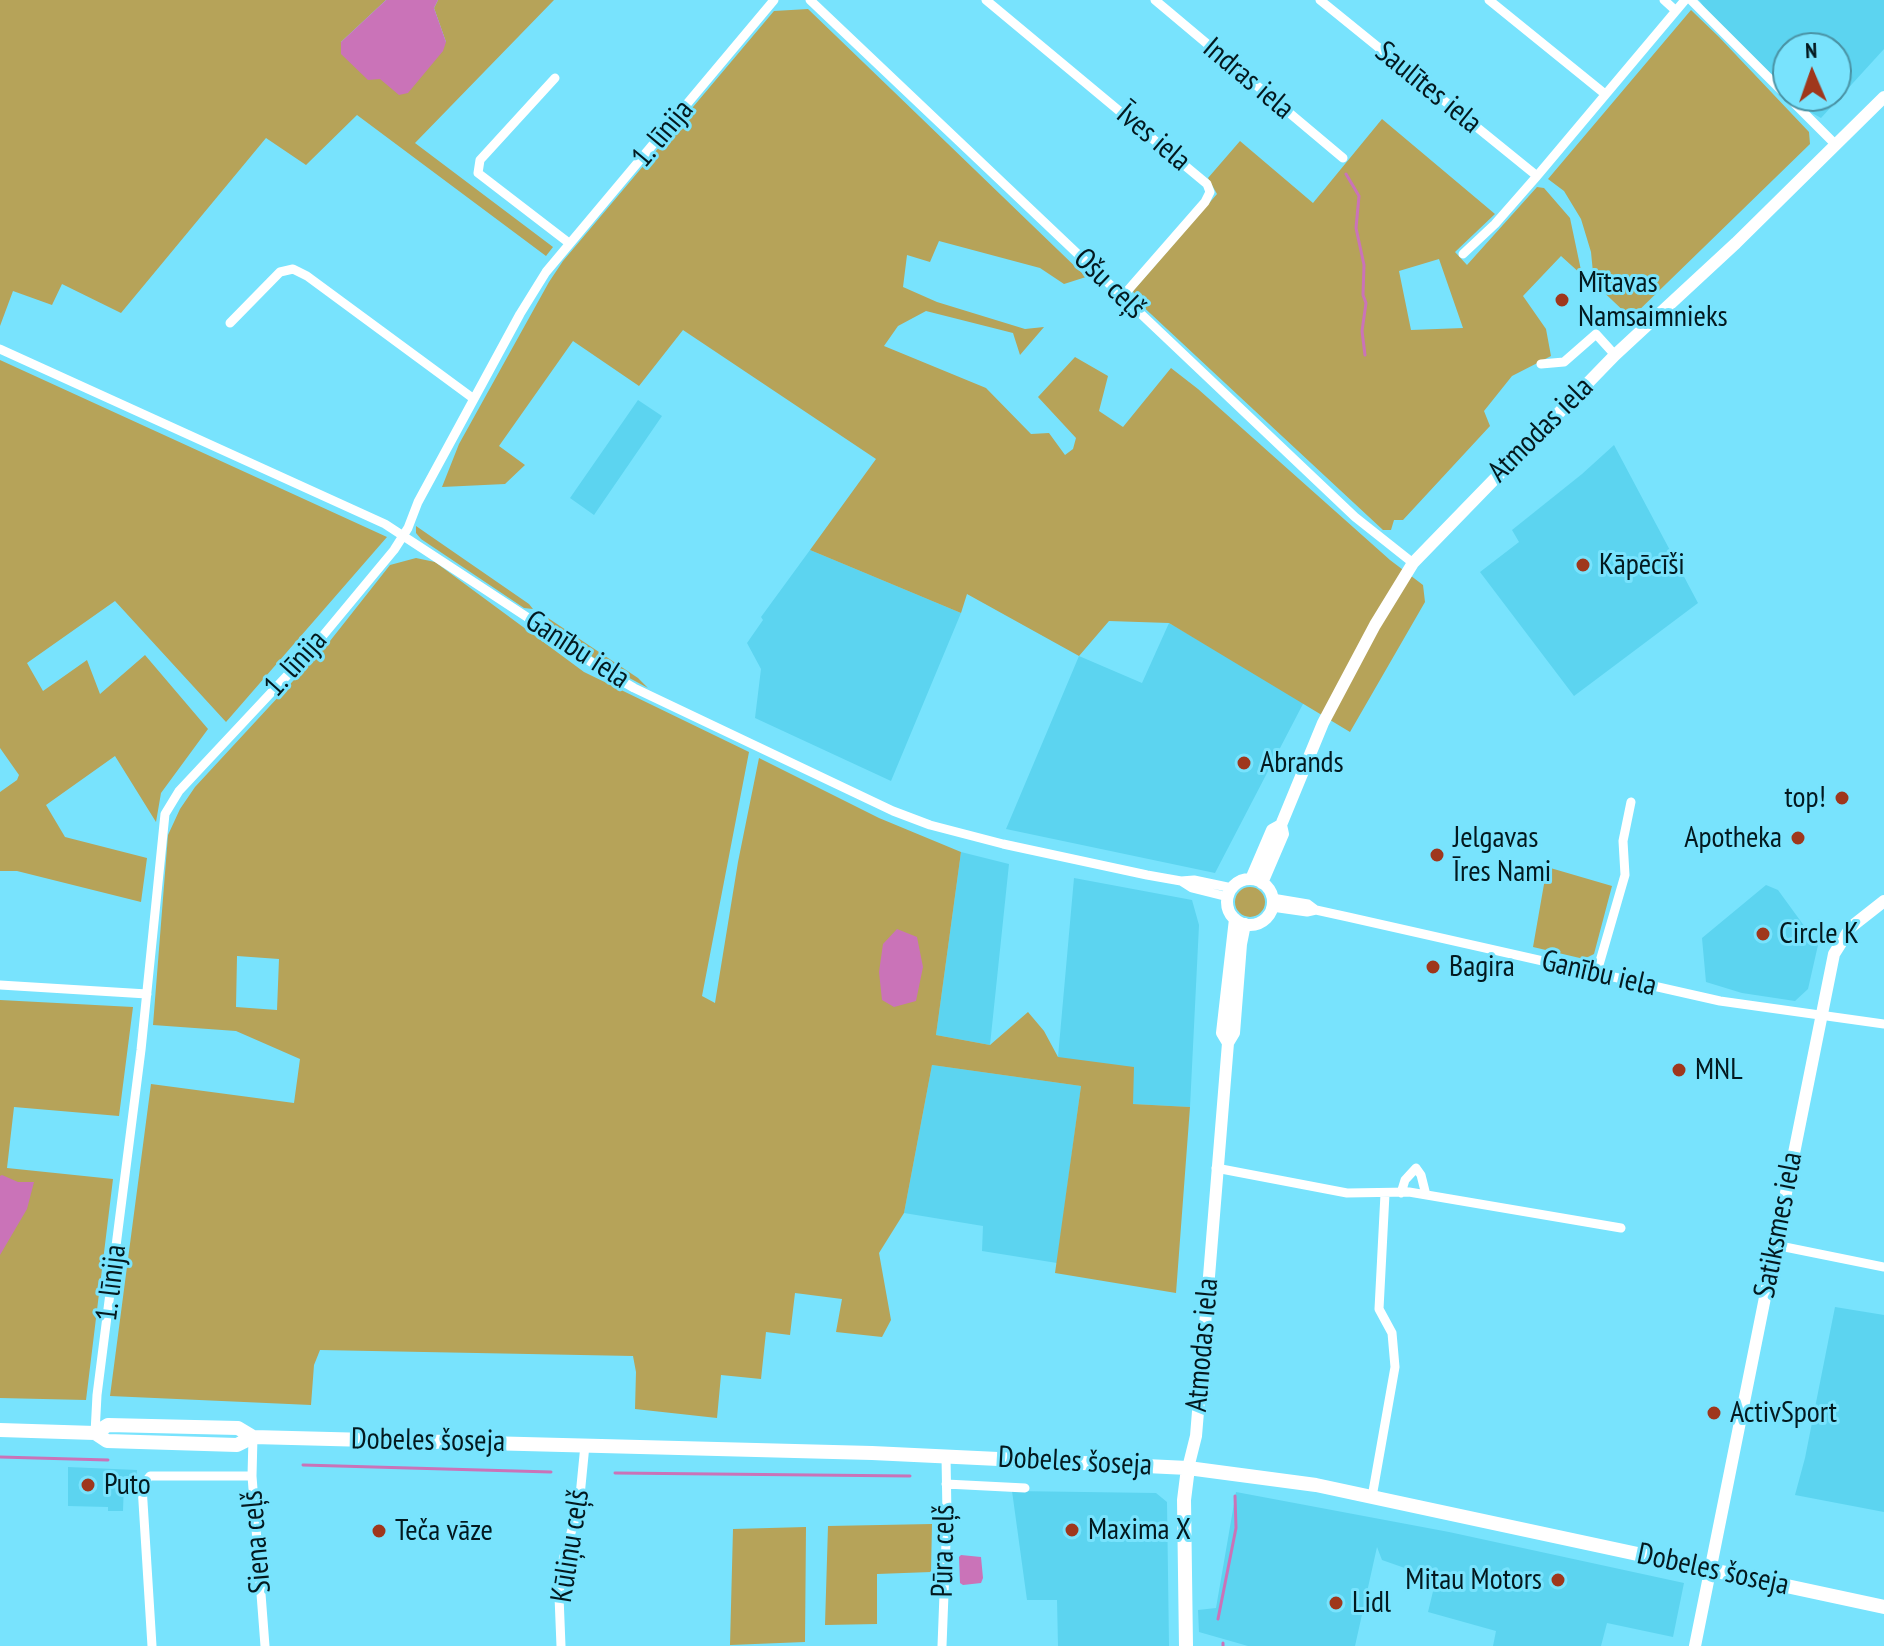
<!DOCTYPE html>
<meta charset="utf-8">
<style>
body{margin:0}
#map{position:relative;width:1884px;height:1646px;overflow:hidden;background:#78e3fd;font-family:"PT Sans Narrow",sans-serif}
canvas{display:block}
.north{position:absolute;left:1772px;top:32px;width:80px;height:80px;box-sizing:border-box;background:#78e3fd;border:2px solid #4992a4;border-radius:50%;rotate:358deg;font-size:22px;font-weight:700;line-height:32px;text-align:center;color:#03191f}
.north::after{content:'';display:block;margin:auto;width:28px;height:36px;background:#9f371c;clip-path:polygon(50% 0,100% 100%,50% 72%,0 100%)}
</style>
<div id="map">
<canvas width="1884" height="1646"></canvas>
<div class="north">N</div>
</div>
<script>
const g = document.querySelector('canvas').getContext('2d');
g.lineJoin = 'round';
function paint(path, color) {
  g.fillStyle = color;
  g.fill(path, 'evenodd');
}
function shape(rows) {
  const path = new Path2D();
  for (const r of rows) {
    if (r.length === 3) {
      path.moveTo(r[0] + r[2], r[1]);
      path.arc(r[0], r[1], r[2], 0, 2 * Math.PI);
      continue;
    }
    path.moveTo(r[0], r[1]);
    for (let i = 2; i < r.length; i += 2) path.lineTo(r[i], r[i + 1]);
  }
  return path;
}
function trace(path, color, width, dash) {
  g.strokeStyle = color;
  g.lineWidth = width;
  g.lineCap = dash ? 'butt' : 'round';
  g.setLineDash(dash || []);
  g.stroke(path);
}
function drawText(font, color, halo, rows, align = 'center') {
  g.font = font + ' "PT Sans Narrow",sans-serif';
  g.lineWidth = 6;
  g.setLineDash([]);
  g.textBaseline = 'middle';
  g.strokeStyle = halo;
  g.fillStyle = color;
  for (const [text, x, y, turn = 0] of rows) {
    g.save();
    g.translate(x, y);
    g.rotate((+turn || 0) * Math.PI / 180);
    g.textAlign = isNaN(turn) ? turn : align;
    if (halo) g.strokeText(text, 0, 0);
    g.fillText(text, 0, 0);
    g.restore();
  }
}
const built = shape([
 [1699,0,1884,0,1884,49,1821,118,1796,104,1708,13],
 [1788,48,1836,48,1836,96,1788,96],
 [638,400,662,416,594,515,570,498],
 [1614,445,1698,603,1574,696,1480,572,1519,542,1512,530,1582,474],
 [810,550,961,613,891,781,755,718,761,669,747,643,763,620,761,617],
 [1169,623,1304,702,1215,873,1006,829,1079,656,1142,683],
 [961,852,1009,864,990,1045,936,1035],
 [1074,878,1192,900,1199,925,1190,1107,1133,1104,1058,1057],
 [1766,885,1778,890,1818,945,1808,989,1795,1001,1742,993,1706,982,1702,938],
 [932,1065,1081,1086,1057,1263,982,1251,983,1226,904,1213],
 [1835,1307,1884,1315,1884,1512,1795,1495,1805,1458],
 [68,1467,137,1470,136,1482,124,1482,123,1511,108,1511,108,1507,68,1506],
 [1012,1491,1156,1493,1167,1502,1169,1646,1058,1646,1057,1600,1027,1600],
 [1236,1492,1449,1532,1684,1583,1673,1637,1607,1623,1601,1646,1493,1646,1496,1631,1428,1612,1436,1579,1382,1560,1377,1547,1355,1646,1248,1646,1199,1632,1198,1610,1216,1608]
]);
const green = shape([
 [0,0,386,0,341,42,446,42,434,8,438,0,554,0,415,143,553,247,546,256,357,115,306,165,266,138,121,313,62,284,52,305,13,291,0,326],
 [808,9,1086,277,1064,284,1040,268,939,241,930,262,907,255,903,287,937,302,1025,329,1044,327,1020,355,1013,333,926,311,898,326,884,346,986,388,1031,434,1049,433,1065,455,1073,449,1076,438,1038,397,1075,357,1108,376,1099,411,1123,427,1171,368,1198,389,1390,560,1423,585,1425,602,1350,732,1169,623,1109,621,1079,656,967,594,961,613,810,550,876,459,683,330,639,386,573,341,499,446,525,465,505,484,442,487,459,444,549,282,563,261,774,11],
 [1691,10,1719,37,1809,132,1810,144,1631,318,1594,283,1591,252,1581,219,1564,191,1548,179],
 [1382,119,1495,214,1455,252,1467,265,1537,187,1544,188,1570,218,1582,275,1561,256,1523,296,1546,329,1551,356,1512,376,1484,411,1490,426,1403,520,1394,520,1391,530,1383,530,1211,370,1137,301,1133,291,1217,194,1208,178,1240,141,1313,203],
 [1439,259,1463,328,1411,330,1399,271],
 [0,360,387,537,226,722,115,601,27,663,43,691,87,660,100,694,145,655,208,729,161,793,156,822,115,756,46,805,65,837,147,858,141,902,17,871,0,871,0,792,17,780,19,775,0,748],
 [416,526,529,604,533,609,524,608,421,539,416,533],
 [416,558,435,562,584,672,749,752,702,996,715,1003,738,862,759,758,879,818,961,852,936,1035,990,1045,1028,1012,1044,1031,1058,1057,1134,1067,1133,1104,1190,1107,1176,1293,1055,1273,1081,1086,932,1065,904,1213,879,1253,891,1320,882,1337,836,1332,842,1299,795,1293,790,1335,766,1332,761,1379,721,1375,717,1418,635,1409,636,1372,633,1356,320,1350,314,1365,311,1405,110,1396,151,1084,294,1103,300,1059,236,1031,153,1025,168,835,180,809,195,787,330,641,390,565],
 [237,956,279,959,277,1010,236,1007],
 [548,618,638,678,648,688,607,666,577,647,552,627],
 [1547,867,1612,886,1594,954,1584,959,1533,947],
 [1250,902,15],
 [0,1000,133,1007,119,1116,14,1107,7,1168,113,1179,86,1400,0,1398],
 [932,1524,931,1572,877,1574,877,1624,825,1625,828,1526],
 [806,1527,805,1642,730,1645,733,1529]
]);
const water = shape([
 [386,0,438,0,434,8,446,42,443,51,408,93,399,95,380,79,368,80,341,54,341,42],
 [897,929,917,937,923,967,916,1001,894,1007,882,1000,879,972,883,944],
 [2,1175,18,1182,34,1182,27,1209,0,1255,0,1176],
 [961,1555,981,1557,983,1578,981,1583,963,1585,960,1583,959,1557]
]);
const stream = shape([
 [1346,174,1359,196,1356,228,1364,265,1363,295,1366,303,1362,331,1365,355],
 [0,1457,108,1460],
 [303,1465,551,1472],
 [615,1473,910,1476],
 [1218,1619,1236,1528,1235,1496],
 [1223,1643,1223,1646]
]);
const street = shape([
 [810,0,1355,517,1413,563],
 [986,0,1207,184,1210,192,1205,202,1122,297],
 [1155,0,1343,158],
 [1320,0,1537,176],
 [1489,0,1605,94],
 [1664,0,1675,10],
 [1691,0,1836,145],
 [555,78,480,160,478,173,569,243],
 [1463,254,1495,224,1537,176,1685,0],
 [230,323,280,272,293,269,307,276,474,399],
 [0,349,385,524,536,623,598,667,634,688,893,811,930,825,1003,844,1147,875,1181,881,1194,880,1232,888],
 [1541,364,1564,362,1596,334,1615,355],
 [1181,881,1192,888,1228,897],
 [1272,898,1308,904,1316,910],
 [1272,907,1307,912,1316,910,1348,917,1720,1001,1884,1024],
 [1596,975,1625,875,1623,841,1631,802],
 [0,985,147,994],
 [1216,1168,1347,1193,1409,1192,1621,1228],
 [1401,1193,1405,1180,1416,1168,1421,1175,1426,1195],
 [1775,1245,1884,1267],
 [95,1433,97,1395,141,1050,165,814,179,791,311,650,394,550,408,528,418,502,520,314,546,272,774,0],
 [253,1437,252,1476,265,1646],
 [946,1484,1025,1488],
 [1372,1497,1395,1367,1392,1333,1379,1309,1385,1194],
 [152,1646,142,1486,150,1476,252,1476],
 [561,1646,559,1596,562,1563,579,1506,585,1445],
 [942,1646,947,1516,946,1456]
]);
const secondary = shape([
 [1251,879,1272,830,1281,825],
 [1250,902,23],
 [1262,883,1283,834,1281,825,1323,723,1375,625,1413,563,1615,355,1736,243,1884,97],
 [1228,1043,1222,1033,1235,919],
 [1188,1468,1196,1436,1228,1043,1234,1033,1241,944,1245,924],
 [1695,1646,1834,954,1851,927,1884,901]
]);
const primary = shape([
 [0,1430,95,1433,108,1425,238,1428,253,1437],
 [95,1433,107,1441,237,1445,253,1437,872,1453,1188,1468,1316,1485,1884,1607],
 [1186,1646,1184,1500,1188,1468]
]);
const markers = [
 [1562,300,8,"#9f371c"],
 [1583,565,8,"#9f371c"],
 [1244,763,8,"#9f371c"],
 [1842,798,8,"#9f371c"],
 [1798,838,8,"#9f371c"],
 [1437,855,8,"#9f371c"],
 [1763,934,8,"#9f371c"],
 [1433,967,8,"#9f371c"],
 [1679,1070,8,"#9f371c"],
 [1714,1413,8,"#9f371c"],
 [88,1485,8,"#9f371c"],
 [1072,1530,8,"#9f371c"],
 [379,1531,8,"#9f371c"],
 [1558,1580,8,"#9f371c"],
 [1336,1603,8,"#9f371c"]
];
const streetNames = [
 ["Indras iela",1248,79,40],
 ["Saulītes iela",1428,88,39],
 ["1. līnija",663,134,-50],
 ["Īves iela",1153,138,40],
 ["Ošu ceļš",1109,284,44],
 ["Atmodas iela",1541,430,-45],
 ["Ganību iela",577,650,33],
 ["1. līnija",296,664,-48],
 ["Ganību iela",1599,974,13],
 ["Satiksmes iela",1779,1225,-79],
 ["1. līnija",112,1283,-83],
 ["Atmodas iela",1203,1345,-85],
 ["Dobeles šoseja",428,1441,1],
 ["Dobeles šoseja",1075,1462,3],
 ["Siena ceļš",257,1542,-95],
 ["Kūliņu ceļš",571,1546,-81],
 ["Pūra ceļš",944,1551,-89],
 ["Dobeles šoseja",1713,1570,12]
];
const poiNames = [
 ["Mītavas",1578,283],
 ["Namsaimnieks",1578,317],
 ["Kāpēcīši",1599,565],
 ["Abrands",1260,763],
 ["top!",1826,798,"right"],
 ["Jelgavas",1453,838],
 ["Īres Nami",1453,872],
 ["Apotheka",1782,838,"right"],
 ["Circle K",1779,934],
 ["Bagira",1449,967],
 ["MNL",1695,1070],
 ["ActivSport",1730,1413],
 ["Puto",104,1485],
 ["Maxima X",1088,1530],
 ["Teča vāze",395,1531],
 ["Mitau Motors",1542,1580,"right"],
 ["Lidl",1352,1603]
];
paint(built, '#5cd4f0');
paint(green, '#b6a359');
paint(water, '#ca73b8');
trace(stream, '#ca73b8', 3);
trace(street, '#fff', 9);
trace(secondary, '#fff', 12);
trace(primary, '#fff', 14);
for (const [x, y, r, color] of markers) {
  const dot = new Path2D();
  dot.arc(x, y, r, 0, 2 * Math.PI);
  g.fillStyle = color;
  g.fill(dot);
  trace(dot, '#78e3fd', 3);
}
drawText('30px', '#03191f', '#78e3fd', streetNames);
drawText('30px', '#03191f', '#78e3fd', poiNames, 'left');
</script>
